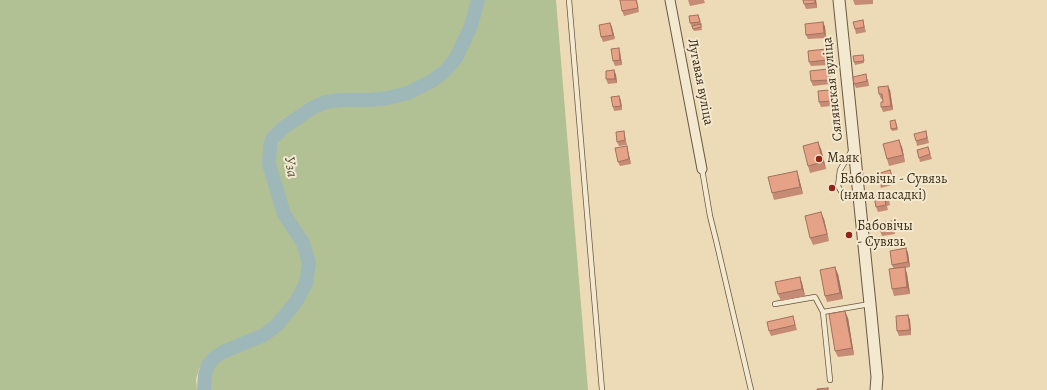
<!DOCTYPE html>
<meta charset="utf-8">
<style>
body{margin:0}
canvas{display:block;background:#ecdbb6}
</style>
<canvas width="1047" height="390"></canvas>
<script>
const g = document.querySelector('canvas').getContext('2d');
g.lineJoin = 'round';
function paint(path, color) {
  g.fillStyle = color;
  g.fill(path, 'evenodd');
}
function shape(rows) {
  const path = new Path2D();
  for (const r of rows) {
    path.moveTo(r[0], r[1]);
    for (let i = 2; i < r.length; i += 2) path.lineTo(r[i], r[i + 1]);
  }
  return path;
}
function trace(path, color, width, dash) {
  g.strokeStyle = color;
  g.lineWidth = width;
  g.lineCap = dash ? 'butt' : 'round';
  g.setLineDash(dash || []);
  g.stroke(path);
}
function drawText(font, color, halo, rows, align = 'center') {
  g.font = font + ' Alegreya,serif';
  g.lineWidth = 4;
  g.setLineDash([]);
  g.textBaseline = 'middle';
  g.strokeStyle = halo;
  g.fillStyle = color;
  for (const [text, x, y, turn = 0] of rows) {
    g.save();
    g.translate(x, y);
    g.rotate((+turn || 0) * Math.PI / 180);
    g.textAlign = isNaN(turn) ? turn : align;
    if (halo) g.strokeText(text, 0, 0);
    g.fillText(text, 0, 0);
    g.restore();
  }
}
const green = shape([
 [0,0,473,0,465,30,453,54,442,68,423,81,407,88,391,93,368,96,345,96,324,99,315,103,301,111,276,129,271,134,268,140,264,152,266,171,277,208,300,248,303,258,304,267,302,276,299,288,292,299,283,312,275,320,265,328,254,334,219,347,210,353,204,360,199,369,196,379,197,390,0,390],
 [483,0,556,0,588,390,209,390,209,377,211,370,216,364,228,355,264,342,279,331,293,315,309,284,312,267,311,250,307,241,292,219,287,209,274,164,276,148,282,135,292,126,313,112,328,105,341,103,366,104,387,102,409,97,429,88,449,74,463,57,474,32]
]);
const river = shape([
 [204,390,205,375,208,365,214,358,223,352,264,335,277,325,296,302,306,283,309,263,303,243,284,214,269,164,270,147,272,139,283,128,312,108,326,102,341,100,370,100,388,98,408,93,432,81,445,71,456,58,471,26,478,0]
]);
const service = shape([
 [569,0,602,390],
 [852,150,840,170,838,186,842,193,859,196],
 [702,169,710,216,716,240,751,390],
 [775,304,815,297,823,312,870,304],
 [823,312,830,380]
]);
const minor = shape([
 [670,0,702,169]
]);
const tertiary = shape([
 [839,0,870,304,877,377,876,390]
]);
const wall = shape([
 [637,0,639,12,624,16,622,11],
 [688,0,704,0,705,3,690,6],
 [803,0,816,0,817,8,806,9,804,4],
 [853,0,873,0,873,4,855,5],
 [698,15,700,19,702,30,694,31,690,23],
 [863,20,866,32,856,34,855,29],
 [823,22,825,27,826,38,808,39,806,35],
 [610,23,615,39,603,42,601,37],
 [826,49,828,54,829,65,811,66,809,62],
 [620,52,622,65,615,66,613,61],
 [863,55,864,63,855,65,854,62],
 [828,69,830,74,831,84,813,86,811,81],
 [614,70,616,75,617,83,608,84,606,79],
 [868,79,869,86,856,88,854,84],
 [890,90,893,110,883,112,881,107,883,102,883,99,881,99,879,94],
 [831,95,832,106,821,107,819,102],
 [619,96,621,101,622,110,614,111,613,107],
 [896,122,898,130,892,131,891,129],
 [624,131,625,136,627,145,619,146,617,142],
 [926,131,929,143,917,146,916,141],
 [627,146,628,151,631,164,620,166,618,162],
 [902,147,905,162,889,166,887,159],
 [928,147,932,159,920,162,919,158],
 [821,149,826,169,810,173,808,166],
 [890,170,895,184,881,188,877,174],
 [799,178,803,194,774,200,772,193],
 [874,197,889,200,890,205,887,206,888,210,878,212,876,207],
 [824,219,829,241,813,245,810,238],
 [894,226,895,234,882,236,880,231],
 [906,248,908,253,910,267,905,268,907,274,910,294,894,296,892,289,894,269,892,265],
 [838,274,843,299,827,302,825,296],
 [800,277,802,283,805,296,781,301,778,294],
 [908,315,910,320,911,335,899,336,897,331],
 [793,316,797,330,771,336,769,331],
 [848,318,854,355,838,357,835,351]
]);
const shadedWall = shape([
 [815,0,816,0,817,8,815,3],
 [823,22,825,27,826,38,824,33],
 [610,23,612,27,615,39,613,35],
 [619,48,620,52,622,65,620,60],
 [826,49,828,54,829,65,827,60],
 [828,69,830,74,831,84,829,80],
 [614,70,616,75,617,83,615,79],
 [888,86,890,90,893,110,891,106],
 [619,96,621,101,622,110,621,106],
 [899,140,902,147,905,162,903,155],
 [818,142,821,149,826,169,823,162],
 [627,146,628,151,631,164,629,159],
 [797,171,799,178,803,194,800,187],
 [821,212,824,219,829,241,827,234],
 [906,248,908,253,910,267,908,262],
 [835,267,838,274,843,299,840,293],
 [905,267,907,274,910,294,907,287],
 [800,277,802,283,805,296,802,289],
 [845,311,848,318,854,355,852,348],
 [908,315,910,320,911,335,910,330]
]);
const building = shape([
 [620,0,636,0,638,8,622,11,620,0],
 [803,0,815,0,815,3,804,4,803,0],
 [698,15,700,22,690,23,689,16,698,15],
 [863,20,864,27,855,29,853,22,863,20],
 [823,22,824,33,806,35,805,24,823,22],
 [610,23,613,35,601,37,599,25,610,23],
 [701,24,701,27,693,29,692,26,701,24],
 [619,48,620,60,613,61,611,49,619,48],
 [826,49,827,60,809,62,808,51,826,49],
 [863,55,864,61,854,62,853,56,863,55],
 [828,69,829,80,811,81,810,71,828,69],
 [614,70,615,79,606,79,606,71,614,70],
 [866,74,867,81,854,84,853,77,866,74],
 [888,86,891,106,881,107,881,102,883,102,882,94,879,94,878,87,888,86],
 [830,90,831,101,819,102,818,91,830,90],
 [619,96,621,106,613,107,611,97,619,96],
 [895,120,897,128,891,129,890,121,895,120],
 [624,131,625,140,617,142,616,132,624,131],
 [926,131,927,138,916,141,914,134,926,131],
 [899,140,903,155,887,159,883,144,899,140],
 [818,142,823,162,808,166,803,146,818,142],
 [627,146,629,159,618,162,615,148,627,146],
 [928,147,930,154,919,158,917,150,928,147],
 [890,170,893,179,880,183,877,174,890,170],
 [797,171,800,187,772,193,768,177,797,171],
 [888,195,889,200,885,201,886,205,876,207,874,197,888,195],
 [821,212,827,234,810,238,805,216,821,212],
 [892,221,894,229,880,231,879,223,892,221],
 [906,248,908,262,892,265,890,251,906,248],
 [835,267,840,293,825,296,820,270,835,267],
 [905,267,907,287,892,289,889,269,905,267],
 [800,277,802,289,778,294,775,282,800,277],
 [845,311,852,348,835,351,829,314,845,311],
 [908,315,910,330,897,331,896,316,908,315],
 [793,316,795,325,769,331,767,322,793,316],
 [828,388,828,390,817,390,817,389,828,388]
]);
const markers = [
 [819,159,4,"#8f2418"],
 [832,188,4,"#8f2418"],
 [849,235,4,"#8f2418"]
];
const streetNames = [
 ["Лугавая вуліца",700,82,79],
 ["Сялянская вуліца",833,89,-96]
];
const poiNames = [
 ["Маяк",827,159],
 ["Бабовічы - Сувязь",840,180],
 ["(няма пасадкі)",840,196],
 ["Бабовічы",857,227],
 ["- Сувязь",857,243]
];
const waterNames = [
 ["Уза",290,167,81]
];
paint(green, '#b1c193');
trace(river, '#9eb8ba', 14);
trace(service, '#6b5840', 6);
trace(minor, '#6b5840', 11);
trace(tertiary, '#6b5840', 13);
trace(service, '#f3e8d0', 4.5);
trace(minor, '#f3e8d0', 9);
trace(tertiary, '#f3e8d0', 11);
paint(wall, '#c68b74');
paint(shadedWall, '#a1715e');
paint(building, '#e6a287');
trace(building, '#a1715e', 1);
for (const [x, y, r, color] of markers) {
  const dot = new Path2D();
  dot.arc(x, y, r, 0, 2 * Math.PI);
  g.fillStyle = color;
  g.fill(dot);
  trace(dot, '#f3e8d0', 1.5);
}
drawText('14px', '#402d18', '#f3e8d0', streetNames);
drawText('14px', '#402d18', '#f3e8d0', poiNames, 'left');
drawText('italic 15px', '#585040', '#f3e8d0', waterNames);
</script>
